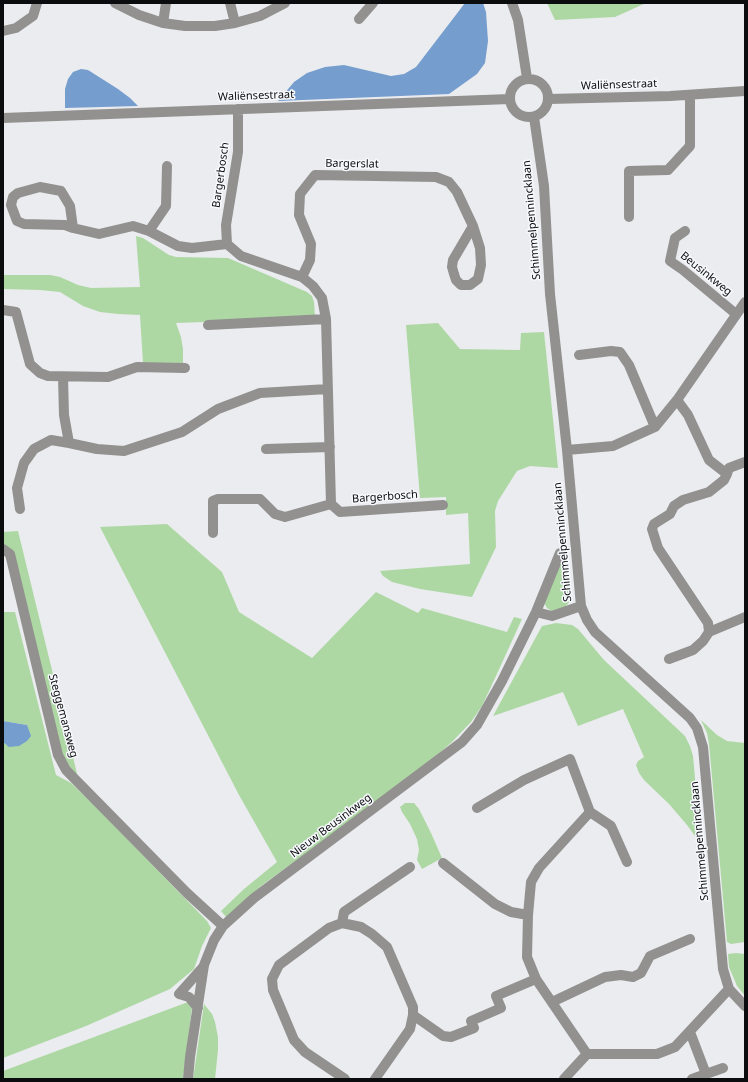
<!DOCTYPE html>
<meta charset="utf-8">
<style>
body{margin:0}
#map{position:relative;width:748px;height:1082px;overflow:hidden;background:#eaecef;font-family:"Noto Sans",sans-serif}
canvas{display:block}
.frame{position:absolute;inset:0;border:4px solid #0b0c0d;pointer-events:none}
</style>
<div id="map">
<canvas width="748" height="1082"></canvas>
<div class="frame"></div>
</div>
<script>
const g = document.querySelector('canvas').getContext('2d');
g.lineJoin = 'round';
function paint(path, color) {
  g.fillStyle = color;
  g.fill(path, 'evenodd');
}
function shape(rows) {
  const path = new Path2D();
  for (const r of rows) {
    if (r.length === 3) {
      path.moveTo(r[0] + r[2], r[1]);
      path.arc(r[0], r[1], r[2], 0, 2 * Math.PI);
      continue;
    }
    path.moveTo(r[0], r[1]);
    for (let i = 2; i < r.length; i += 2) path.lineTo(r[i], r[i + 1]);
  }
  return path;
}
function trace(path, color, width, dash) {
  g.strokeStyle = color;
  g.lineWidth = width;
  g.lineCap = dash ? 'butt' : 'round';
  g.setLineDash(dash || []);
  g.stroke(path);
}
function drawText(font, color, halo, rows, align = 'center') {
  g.font = font + ' "Noto Sans",sans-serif';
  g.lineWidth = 3;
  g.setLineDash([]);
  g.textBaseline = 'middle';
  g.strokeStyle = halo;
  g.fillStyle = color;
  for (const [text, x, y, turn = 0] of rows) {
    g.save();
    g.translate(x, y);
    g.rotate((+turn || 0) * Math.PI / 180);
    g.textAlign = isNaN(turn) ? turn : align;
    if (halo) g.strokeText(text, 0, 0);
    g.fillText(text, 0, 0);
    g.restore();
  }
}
const green = shape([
 [547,3,646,3,615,17,555,20],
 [136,236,143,238,169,255,176,257,228,258,307,292,312,296,314,302,315,318,176,323,181,337,183,349,183,363,143,363,140,315,118,314,100,312,83,306,60,292,40,290,3,289,3,275,50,275,60,277,78,285,91,288,140,287],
 [438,323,460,349,520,350,521,333,544,332,558,468,530,466,517,471,498,501,495,511,496,547,472,597,420,589,392,582,383,576,380,571,470,564,468,513,446,515,446,497,420,498,406,325],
 [167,524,222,572,239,612,312,658,376,592,418,613,422,608,507,632,514,617,522,619,496,676,482,706,471,722,452,742,428,763,386,795,261,886,227,918,221,911,244,889,277,862,239,795,100,527],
 [18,531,63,715,78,778,64,765,10,554,3,553,3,532],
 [566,552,571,600,566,606,560,610,553,612,547,608,543,601],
 [3,612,15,612,56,775,71,783,92,803,207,921,211,928,202,946,194,969,170,989,86,1026,3,1058,3,742,10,747,27,725,3,721],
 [556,623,572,625,578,629,604,660,685,736,690,746,693,756,701,844,687,825,669,804,644,780,639,773,636,765,638,761,644,757,623,709,578,726,563,692,493,716,542,626],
 [701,720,717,735,727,741,745,743,745,942,731,944,727,942,709,744,707,733],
 [405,803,414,803,419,809,431,833,442,858,422,869,417,860,419,850,417,839,410,824,402,812,400,807],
 [736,953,745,954,745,996,737,986,729,967,728,954],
 [188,1002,192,1008,183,1079,3,1079,3,1071],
 [204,1004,212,1014,215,1022,218,1037,218,1050,215,1079,193,1079]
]);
const water = shape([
 [465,3,483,3,486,12,488,41,485,63,477,74,449,94,278,101,294,82,307,73,325,67,344,65,391,76,404,74,416,67],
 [81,69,88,70,118,89,130,98,138,106,65,108,65,89,68,79,73,72],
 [3,721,27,725,31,736,27,741,19,746,9,747,3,742]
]);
const minor = shape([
 [115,3,139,15,163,23,185,26,215,26,235,23,260,16,285,3],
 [230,3,235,23],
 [512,3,518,20,527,78],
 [359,19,373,3],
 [163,23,166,3],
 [3,31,16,28,33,16,37,3],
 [529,98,19],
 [549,99,670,96,745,91],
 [238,109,238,152,226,225,227,244,241,256,302,277,313,286,322,298,326,319,331,504,340,512,443,505],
 [534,117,544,186,550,294,567,450,581,606,587,620,595,632,690,718,697,728,703,747,723,969,729,989,745,1006],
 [3,118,510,99],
 [167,166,166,206,149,231,178,246,192,248,227,244],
 [629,217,629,171,668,170,690,146,690,95],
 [73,228,70,206,61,191,40,187,18,193,13,197,11,205,17,221,24,224,65,225,73,228,99,234,133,226,149,231],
 [685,231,675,238,670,261,683,270,736,314],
 [302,277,310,260,311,244,299,215,300,194,315,175,436,177,449,182,457,192,473,226,480,248,481,265,478,279,470,285,461,285,456,280,454,274,452,267,453,260,473,226],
 [3,310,16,312,30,364,40,373,48,376,108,377,137,367,185,368],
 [208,325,326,319],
 [579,355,611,351,620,352,629,365,655,427],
 [63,377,64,415,69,443],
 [677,400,688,415,709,460,727,474,729,468,745,462],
 [266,449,330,447],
 [567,450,613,446,655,427,677,400,745,302],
 [727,474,724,480,709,492,683,500,674,506,670,514,654,524,652,529,658,548,708,623,709,632,745,617],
 [20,509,17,488,24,463,34,449,51,440,69,443,97,449,124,451,182,432,218,409,260,393,328,389],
 [213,533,213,501,218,499,260,499,275,514,285,517,331,504],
 [3,549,10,554,58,755,66,770,187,893,223,926],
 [536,612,552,616,581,606],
 [669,659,693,650,703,641,709,632],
 [477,808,524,780,570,759,590,812,539,868,531,882,528,915,527,957,536,979,587,1054],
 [590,812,611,826,627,862],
 [443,863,495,904,511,912,528,915],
 [342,923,344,912,410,867],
 [552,1002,605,977,621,975,633,977,641,973,650,956,690,939],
 [198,1008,189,997,179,994,204,966],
 [413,1015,443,1036,451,1037,474,1028,471,1021,501,1008,496,996,536,979],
 [690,1032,706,1074],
 [188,1079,190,1057,204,965,214,940,223,926,254,898,462,742,477,725,502,681,536,612,560,553],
 [345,1079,305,1052,294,1040,273,990,272,979,279,965,329,928,342,923,361,927,372,934,387,947,413,1007,413,1015,410,1029,375,1079],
 [564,1079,587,1054,657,1054,675,1047,729,989],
 [692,1079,723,1068]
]);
const streetNames = [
 ["Waliënsestraat",619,85,-2],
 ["Waliënsestraat",256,96,-2],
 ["Bargerslat",352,164,1],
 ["Bargerbosch",221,175,-82],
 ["Schimmelpennincklaan",532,220,-95],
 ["Beusinkweg",706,274,39],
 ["Bargerbosch",385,497,-4],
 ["Schimmelpennincklaan",563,542,-95],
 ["Steggemansweg",63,716,75],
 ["Nieuw Beusinkweg",331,826,-37],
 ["Schimmelpennincklaan",700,841,-95]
];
paint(green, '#aed8a3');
paint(water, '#759dce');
trace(minor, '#929190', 10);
drawText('11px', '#0b0c0d', '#f7f9fd', streetNames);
</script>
